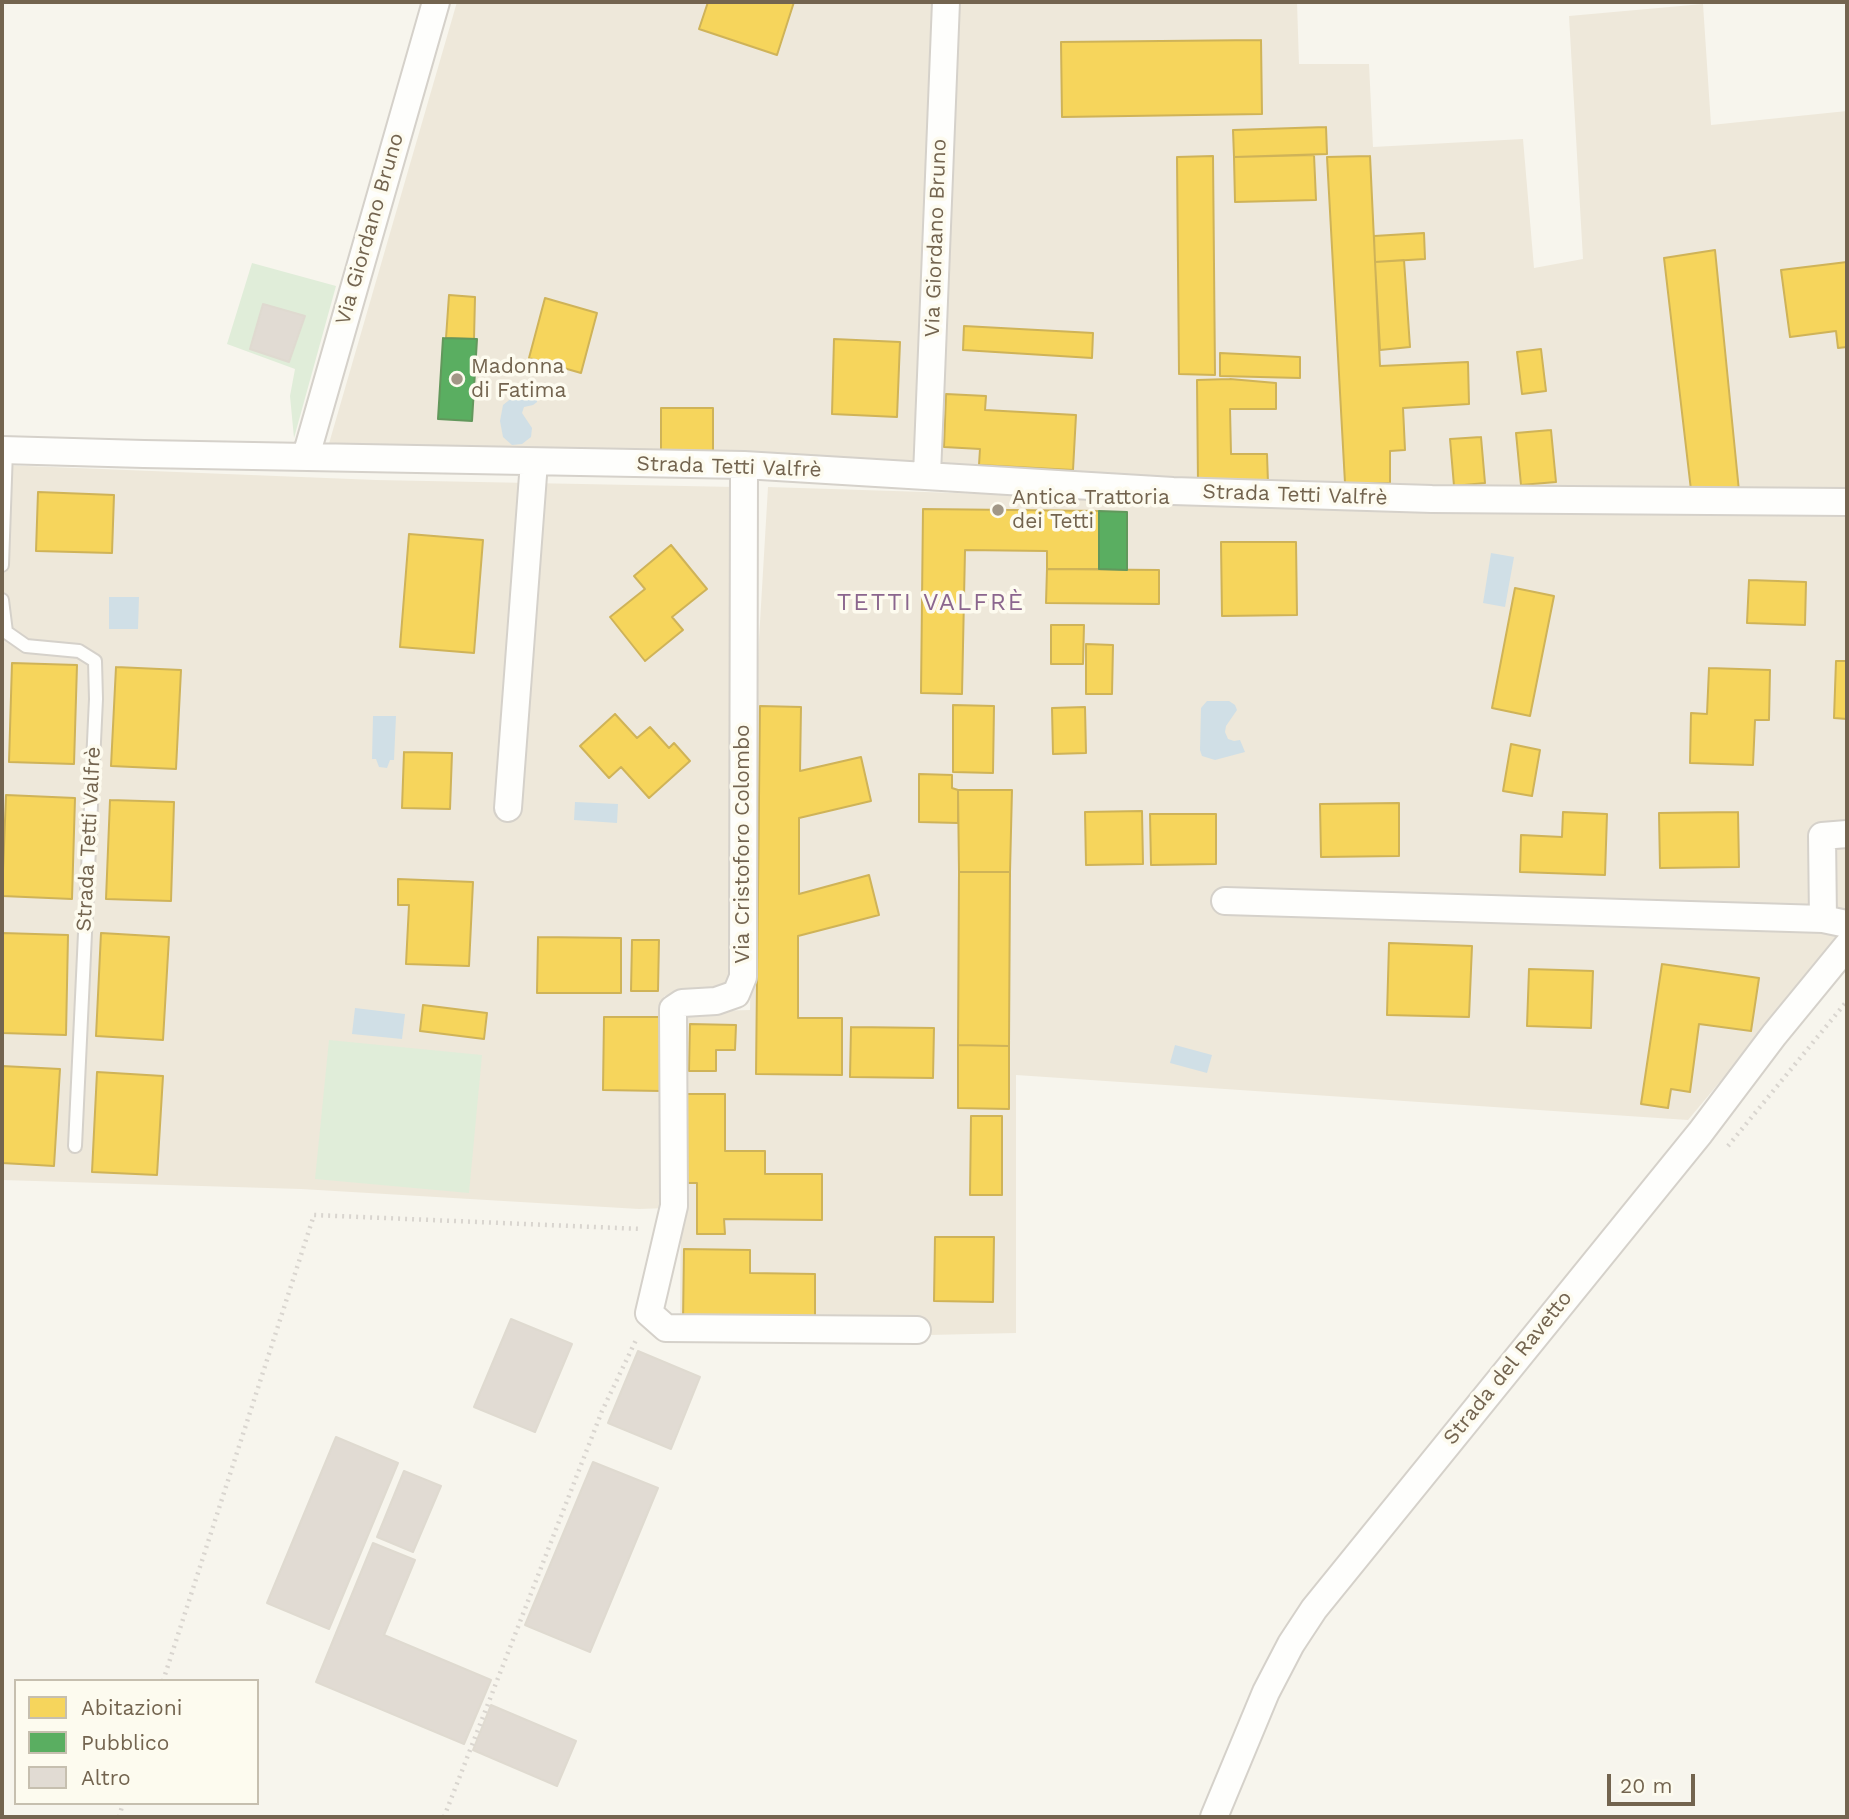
<!DOCTYPE html>
<meta charset="utf-8">
<style>
body{margin:0}
#map{position:relative;width:1849px;height:1819px;overflow:hidden;background:#f7f5ed;font-family:"Work Sans",sans-serif}
canvas{display:block}
.frame{position:absolute;inset:0;border:4px solid #73644f;pointer-events:none}
.legend{position:absolute;left:14px;top:1679px;width:245px;height:126px;box-sizing:border-box;background:#fdfbef;border:2px solid #c6bfaf;margin:0;padding:9px 12px;list-style:none;font-size:21px;color:#73644f}
.legend li{display:flex;align-items:center;gap:14px;height:35px}
.legend b{width:35px;border:2px solid #c6bfaf}
.scale{position:absolute;left:1607px;top:1774px;width:88px;height:32px;box-sizing:border-box;border:4px solid #73644f;border-top:0;padding-left:9px;font-size:21px;line-height:24px;white-space:nowrap;color:#73644f;-webkit-text-stroke:5px #fdfbef;paint-order:stroke}
</style>
<div id="map">
<canvas width="1849" height="1819"></canvas>
<div class="frame"></div>
<ul class="legend">
<li><b style="height:19px;background:#f6d55c"></b>Abitazioni</li>
<li><b style="height:19px;background:#5aae61"></b>Pubblico</li>
<li><b style="height:19px;background:#e1dbd3"></b>Altro</li>
</ul>
<div class="scale">20 m</div>
</div>
<script>
const g = document.querySelector('canvas').getContext('2d');
g.lineJoin = 'round';
function paint(path, color) {
  g.fillStyle = color;
  g.fill(path, 'evenodd');
}
function shape(rows) {
  const path = new Path2D();
  for (const r of rows) {
    path.moveTo(r[0], r[1]);
    for (let i = 2; i < r.length; i += 2) path.lineTo(r[i], r[i + 1]);
  }
  return path;
}
function trace(path, color, width, dash) {
  g.strokeStyle = color;
  g.lineWidth = width;
  g.lineCap = dash ? 'butt' : 'round';
  g.setLineDash(dash || []);
  g.stroke(path);
}
function drawText(font, color, halo, rows, align = 'center') {
  g.font = font + ' "Work Sans",sans-serif';
  g.lineWidth = 7;
  g.setLineDash([]);
  g.textBaseline = 'middle';
  g.strokeStyle = halo;
  g.fillStyle = color;
  for (const [text, x, y, turn = 0] of rows) {
    g.save();
    g.translate(x, y);
    g.rotate((+turn || 0) * Math.PI / 180);
    g.textAlign = isNaN(turn) ? turn : align;
    if (halo) g.strokeText(text, 0, 0);
    g.fillText(text, 0, 0);
    g.restore();
  }
}
const residential = shape([
 [457,2,938,2,920,466,328,447],
 [958,2,1297,2,1299,64,1369,64,1373,147,1523,139,1534,268,1583,259,1569,16,1703,4,1711,125,1847,111,1847,491,1197,485,939,467],
 [2,465,376,480,736,487,737,973,724,990,664,996,667,1208,639,1209,301,1189,2,1180],
 [768,487,1585,513,1847,515,1847,930,1688,1120,1016,1075,1016,1333,756,1339,680,1338,682,1012,750,1010,755,707]
]);
const green = shape([
 [252,263,336,286,294,438,290,396,295,369,227,344],
 [329,1040,482,1055,469,1193,315,1179]
]);
const water = shape([
 [518,393,527,393,537,396,537,402,533,405,524,407,522,413,532,428,531,437,522,444,512,445,503,437,500,421,503,405],
 [1491,553,1514,557,1505,607,1483,603],
 [109,597,139,597,138,629,109,629],
 [1207,701,1229,701,1235,705,1237,710,1226,726,1225,732,1228,739,1234,741,1240,740,1245,752,1215,760,1202,756,1200,750,1201,708],
 [373,716,396,716,394,760,390,760,387,768,379,767,376,759,372,759],
 [575,802,618,804,617,823,574,820],
 [355,1008,405,1014,402,1039,352,1034],
 [1175,1045,1212,1055,1207,1073,1170,1063]
]);
const homes = shape([
 [708,2,794,2,777,55,699,29,708,2],
 [1261,40,1262,114,1062,117,1061,42,1261,40],
 [1326,127,1327,154,1234,157,1233,130,1326,127],
 [1314,155,1316,200,1235,202,1234,157,1314,155],
 [1213,156,1215,375,1179,374,1177,157,1213,156],
 [1370,156,1380,366,1468,362,1469,404,1403,408,1405,450,1390,451,1390,483,1345,483,1327,157,1370,156],
 [1424,233,1425,259,1375,262,1374,236,1424,233],
 [1715,250,1739,491,1691,490,1664,258,1715,250],
 [1404,260,1410,347,1380,350,1375,262,1404,260],
 [1847,262,1847,347,1838,348,1836,331,1790,337,1781,270,1847,262],
 [449,295,475,297,474,339,446,338,449,295],
 [545,298,597,313,581,373,529,358,545,298],
 [964,326,1093,333,1092,358,963,350,964,326],
 [834,339,900,342,897,417,832,414,834,339],
 [1541,349,1546,391,1522,394,1517,352,1541,349],
 [1220,353,1300,357,1300,378,1220,376,1220,353],
 [1230,379,1276,383,1276,409,1230,409,1231,454,1267,454,1268,483,1198,484,1197,380,1230,379],
 [946,394,986,396,985,410,1076,415,1073,470,979,465,980,449,944,447,946,394],
 [661,408,713,408,713,452,661,452,661,408],
 [1551,430,1556,482,1521,485,1516,433,1551,430],
 [1481,437,1485,483,1454,486,1450,439,1481,437],
 [38,492,114,495,112,553,36,551,38,492],
 [923,509,1099,511,1099,569,1047,569,1047,551,965,550,962,694,921,693,923,509],
 [409,534,483,540,474,653,400,647,409,534],
 [1221,542,1296,542,1297,615,1222,616,1221,542],
 [671,545,707,589,672,617,683,630,645,661,610,617,645,589,634,576,671,545],
 [1047,569,1159,570,1159,604,1046,603,1047,569],
 [1749,580,1806,582,1805,625,1747,623,1749,580],
 [1515,588,1554,596,1530,716,1492,708,1515,588],
 [1051,625,1084,625,1083,664,1051,664,1051,625],
 [1086,644,1113,645,1112,694,1086,694,1086,644],
 [1836,661,1847,661,1847,719,1834,718,1836,661],
 [12,663,77,665,74,764,9,762,12,663],
 [116,667,181,670,176,769,111,766,116,667],
 [1709,668,1770,670,1769,720,1755,720,1753,765,1690,763,1691,713,1707,714,1709,668],
 [953,705,994,706,993,773,953,772,953,705],
 [760,706,801,707,800,771,861,757,871,801,799,818,799,894,869,875,879,915,798,936,798,1018,842,1018,842,1075,756,1074,760,706],
 [1085,707,1086,753,1053,754,1052,708,1085,707],
 [615,714,637,738,650,727,669,748,674,743,690,761,649,798,621,767,609,778,580,746,615,714],
 [1511,744,1540,750,1532,796,1503,791,1511,744],
 [404,752,452,753,450,809,402,808,404,752],
 [919,774,952,775,952,788,958,790,958,823,919,822,919,774],
 [958,790,1012,790,1010,872,959,872,958,790],
 [6,795,75,798,72,899,2,896,6,795],
 [110,800,174,802,171,901,106,899,110,800],
 [1399,803,1399,856,1321,857,1320,804,1399,803],
 [1142,811,1143,864,1086,865,1085,812,1142,811],
 [1563,812,1607,814,1605,875,1520,872,1521,835,1562,837,1563,812],
 [1738,812,1739,867,1660,868,1659,813,1738,812],
 [1150,814,1216,814,1216,864,1151,865,1150,814],
 [959,872,1010,872,1009,1046,958,1045,959,872],
 [398,879,473,882,469,966,406,964,409,905,398,905,398,879],
 [2,933,68,935,66,1035,2,1033,2,933],
 [101,933,169,937,163,1040,96,1036,101,933],
 [538,937,621,938,621,993,537,993,538,937],
 [632,940,659,940,658,991,631,991,632,940],
 [1389,943,1472,946,1469,1017,1387,1015,1389,943],
 [1662,964,1759,978,1751,1031,1699,1024,1690,1092,1671,1089,1668,1108,1641,1104,1662,964],
 [1529,969,1593,971,1591,1028,1527,1026,1529,969],
 [423,1005,487,1013,484,1039,420,1031,423,1005],
 [604,1017,661,1017,661,1091,603,1090,604,1017],
 [690,1024,736,1025,735,1050,716,1050,716,1071,689,1071,690,1024],
 [851,1027,934,1028,933,1078,850,1077,851,1027],
 [958,1045,1009,1046,1009,1109,958,1108,958,1045],
 [2,1066,60,1069,54,1166,2,1163,2,1066],
 [97,1072,163,1076,157,1175,92,1172,97,1072],
 [685,1094,725,1094,725,1151,765,1151,765,1174,822,1174,822,1220,724,1219,725,1234,697,1234,697,1183,684,1183,685,1094],
 [971,1116,1002,1116,1002,1195,970,1195,971,1116],
 [935,1237,994,1237,993,1302,934,1301,935,1237],
 [684,1249,750,1250,750,1273,815,1274,815,1323,683,1322,684,1249]
]);
const public = shape([
 [443,338,477,339,472,421,438,419,443,338],
 [1099,511,1127,512,1127,570,1099,569,1099,511]
]);
const building = shape([
 [263,304,305,316,289,362,250,349,263,304],
 [511,1319,572,1344,535,1432,474,1407,511,1319],
 [638,1351,700,1377,671,1449,608,1423,638,1351],
 [336,1437,398,1463,329,1629,267,1603,336,1437],
 [593,1462,658,1488,590,1652,525,1625,593,1462],
 [404,1471,441,1486,413,1552,377,1537,404,1471],
 [373,1543,415,1560,384,1635,491,1680,464,1744,316,1682,373,1543],
 [491,1705,576,1741,557,1786,473,1750,491,1705]
]);
const path = shape([
 [1728,1146,1847,1001],
 [163,1681,314,1215,642,1229],
 [119,1817,123,1803],
 [444,1817,602,1411,637,1338]
]);
const service = shape([
 [2,565,6,450],
 [2,600,6,632,26,646,79,651,95,661,96,699,75,1146]
]);
const minor = shape([
 [2,450,144,454,744,465,1173,491,1432,499,1847,502],
 [306,456,436,2],
 [744,465,743,977,736,994,716,1001,682,1003,673,1009,674,1206,649,1313,666,1328,917,1330],
 [927,475,946,2],
 [508,808,534,462],
 [1847,834,1822,836,1823,919,1847,924],
 [1225,901,1823,919],
 [1214,1817,1266,1692,1291,1644,1314,1609,1700,1133,1774,1035,1847,946]
]);
const markers = [
 [457,379,7,"#a19786"],
 [998,510,7,"#a19786"]
];
const streetNames = [
 ["Via Giordano Bruno",370,229,-74],
 ["Via Giordano Bruno",936,238,-88],
 ["Strada Tetti Valfrè",729,467,2],
 ["Strada Tetti Valfrè",1295,495,2],
 ["Strada Tetti Valfrè",89,839,-87],
 ["Via Cristoforo Colombo",743,844,-90],
 ["Strada del Ravetto",1508,1368,-51]
];
const poiNames = [
 ["Madonna",471,367],
 ["di Fatima",471,391],
 ["Antica Trattoria",1012,498],
 ["dei Tetti",1012,522]
];
const quarterNames = [
 ["TETTI VALFRÈ",931,603]
];
paint(residential, '#eee8da');
paint(green, '#e0edd9');
paint(water, '#d0dfe6');
paint(homes, '#f6d55c');
trace(homes, '#cfb358', 2);
paint(public, '#5aae61');
trace(public, '#62985c', 2);
paint(building, '#e1dbd3');
trace(building, '#dfdad0', 2);
trace(service, '#d5d1ca', 16);
trace(minor, '#d5d1ca', 30);
trace(path, '#d9d5cf', 4.5, [2, 5]);
trace(service, '#fefefc', 12);
trace(minor, '#fefefc', 26);
for (const [x, y, r, color] of markers) {
  const dot = new Path2D();
  dot.arc(x, y, r, 0, 2 * Math.PI);
  g.fillStyle = color;
  g.fill(dot);
  trace(dot, '#fdfbef', 2.5);
}
drawText('21px', '#73644f', '#fdfbef', streetNames);
drawText('21px', '#73644f', '#fdfbef', poiNames, 'left');
g.letterSpacing = '2px';
drawText('24px', '#8b668e', '#fdfbef', quarterNames);
g.letterSpacing = '0px';
</script>
